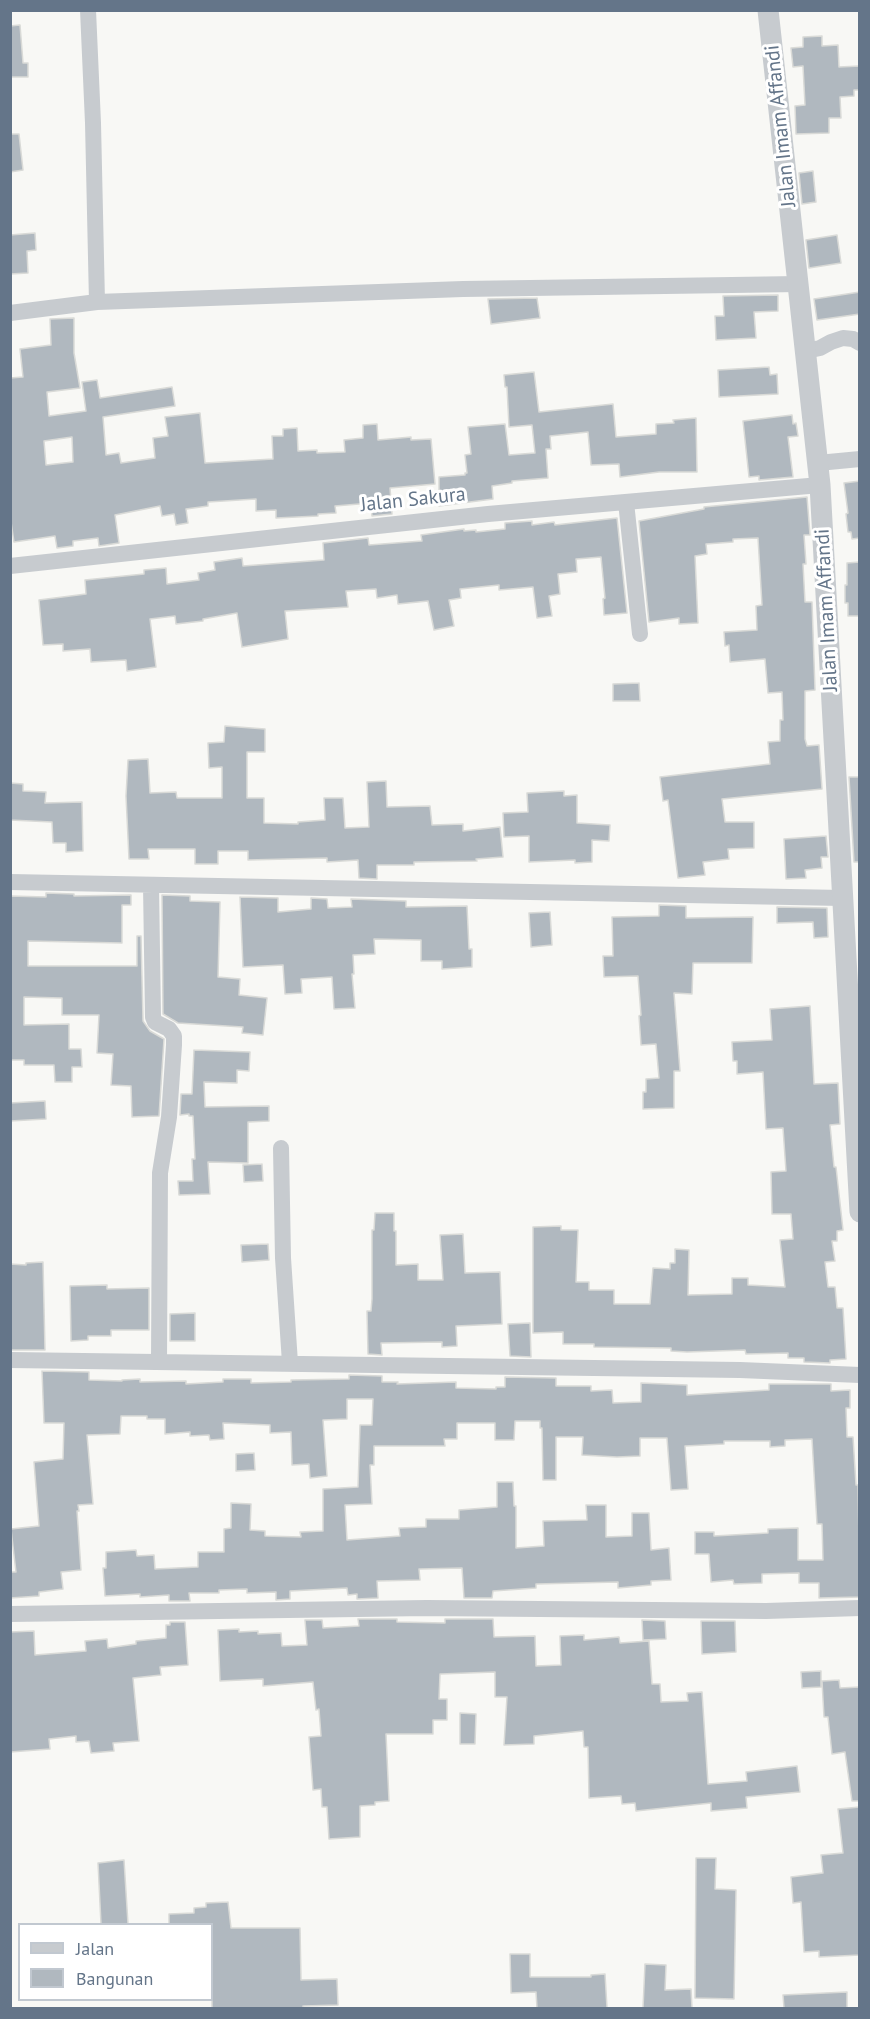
<!DOCTYPE html>
<style>
body{margin:0}
#map{position:relative;width:870px;height:2019px;overflow:hidden;background:#f8f8f5;font-family:"PT Sans",sans-serif}
canvas{display:block}
.frame{position:absolute;inset:0;border:12px solid #647589;pointer-events:none}
.legend{position:absolute;left:18px;top:1923px;width:195px;height:78px;box-sizing:border-box;background:#fff;border:2px solid #c1c8d0;margin:0;padding:8px 10px;list-style:none;font-size:18px;color:#647589}
.legend li{display:flex;align-items:center;gap:12px;height:30px}
.legend b{width:30px;border:2px solid #c1c8d0}
</style>
<div id="map">
<canvas width="870" height="2019"></canvas>
<div class="frame"></div>
<ul class="legend">
<li><b style="height:8px;background:#c7cbcf"></b>Jalan</li>
<li><b style="height:16px;background:#b0b8bf"></b>Bangunan</li>
</ul>
</div>
<script>
const g = document.querySelector('canvas').getContext('2d');
g.lineJoin = 'round';
function paint(path, color) {
  g.fillStyle = color;
  g.fill(path, 'evenodd');
}
function shape(rows) {
  const path = new Path2D();
  for (const r of rows) {
    path.moveTo(r[0], r[1]);
    for (let i = 2; i < r.length; i += 2) path.lineTo(r[i], r[i + 1]);
  }
  return path;
}
function trace(path, color, width, dash) {
  g.strokeStyle = color;
  g.lineWidth = width;
  g.lineCap = dash ? 'butt' : 'round';
  g.setLineDash(dash || []);
  g.stroke(path);
}
function drawText(font, color, halo, rows, align = 'center') {
  g.font = font + ' "PT Sans",sans-serif';
  g.lineWidth = 6;
  g.setLineDash([]);
  g.textBaseline = 'middle';
  g.strokeStyle = halo;
  g.fillStyle = color;
  for (const [text, x, y, turn = 0] of rows) {
    g.save();
    g.translate(x, y);
    g.rotate((+turn || 0) * Math.PI / 180);
    g.textAlign = isNaN(turn) ? turn : align;
    if (halo) g.strokeText(text, 0, 0);
    g.fillText(text, 0, 0);
    g.restore();
  }
}
const building = shape([
 [20,25,23,63,28,63,28,77,10,77,10,26,20,25],
 [822,36,822,46,838,45,839,67,860,66,860,90,854,90,854,96,840,97,841,118,829,118,829,133,796,134,795,106,805,105,803,66,793,67,791,48,803,47,803,37,822,36],
 [10,134,19,134,23,170,10,172,10,134],
 [813,171,816,202,802,204,799,173,813,171],
 [35,233,36,250,27,251,28,273,10,274,10,235,35,233],
 [837,235,841,263,809,268,806,240,837,235],
 [860,292,860,314,817,320,814,299,860,292],
 [778,295,778,311,754,312,756,338,716,340,715,316,724,316,723,296,778,295],
 [537,298,540,318,491,324,488,299,537,298],
 [74,318,74,353,80,388,47,392,49,416,86,411,82,382,97,380,100,398,172,387,175,406,103,417,106,455,119,453,121,463,155,458,153,438,168,436,165,417,200,413,205,463,273,459,272,436,283,436,283,429,297,428,298,451,317,450,317,453,345,452,344,440,363,438,363,425,377,424,378,440,411,437,411,440,431,439,435,484,390,488,392,514,372,516,371,503,335,506,336,513,318,514,318,516,276,518,276,510,256,511,256,499,208,502,208,506,186,509,188,523,176,525,174,514,162,516,160,506,115,515,119,543,99,546,98,538,73,541,73,546,57,548,55,536,14,542,10,515,10,378,23,377,20,349,51,345,50,319,74,318],
 [72,437,73,462,46,465,44,441,72,437],
 [769,367,770,375,777,374,778,394,719,397,718,370,769,367],
 [534,372,539,412,613,404,616,437,656,434,656,424,674,423,673,420,696,418,697,472,659,472,620,477,619,464,591,465,588,432,550,436,551,449,546,449,548,478,512,481,512,483,492,486,493,499,439,506,439,477,465,475,465,473,467,473,465,455,471,454,468,427,505,424,509,455,535,453,532,425,509,427,507,387,505,387,504,375,534,372],
 [792,415,793,424,796,423,798,436,788,437,793,477,759,480,759,476,749,477,743,421,792,415],
 [860,481,860,538,852,539,851,532,848,532,846,514,848,513,844,483,860,481],
 [807,497,810,535,804,535,806,564,803,564,805,602,812,602,815,690,805,691,805,739,807,746,819,745,822,789,722,799,725,822,754,822,754,848,728,849,729,859,703,862,705,875,678,878,668,800,663,801,660,777,770,764,768,742,780,741,780,720,783,720,782,692,768,693,765,659,730,662,729,645,725,646,724,632,757,630,756,606,762,605,758,538,733,539,733,542,706,544,707,554,695,556,698,623,679,624,679,618,649,622,639,521,704,509,704,507,807,497],
 [617,518,627,613,604,615,603,599,605,598,601,557,576,559,577,572,558,574,560,594,549,596,552,616,537,618,533,587,499,590,499,585,460,589,461,598,449,600,454,626,434,630,428,601,398,604,397,595,377,598,376,589,346,591,348,607,285,611,288,639,242,647,237,613,203,619,203,621,176,624,175,616,150,619,156,667,127,671,126,660,91,662,90,649,63,651,63,644,43,645,39,600,86,594,85,580,144,574,144,570,166,568,167,584,199,580,198,573,215,570,214,562,242,558,243,566,324,560,323,543,368,538,369,545,422,541,421,535,464,529,464,531,476,530,476,532,505,529,505,523,532,521,532,525,554,522,555,525,617,518],
 [860,562,860,616,848,616,848,603,845,603,845,585,847,585,847,563,860,562],
 [639,683,640,701,613,701,613,684,639,683],
 [225,726,265,729,265,752,247,752,247,798,264,798,264,823,298,824,298,822,325,820,324,798,343,798,345,828,369,827,367,782,386,781,387,807,430,806,432,825,463,824,463,831,500,827,503,857,476,859,477,861,414,862,414,865,377,865,377,879,359,878,358,860,327,862,327,858,248,860,248,851,218,851,218,864,195,864,195,849,148,849,149,859,129,859,126,796,128,760,148,759,150,793,176,792,177,798,222,798,222,767,209,768,208,743,224,742,225,726],
 [849,777,860,777,860,862,854,862,849,777],
 [10,783,23,784,23,791,46,792,45,803,82,802,83,851,66,852,66,843,53,843,52,822,10,820,10,783],
 [564,791,564,796,577,795,577,823,610,825,609,841,592,840,592,862,575,863,575,860,529,862,529,836,504,837,503,813,528,812,527,793,564,791],
 [826,836,828,857,821,857,822,868,805,870,806,878,786,879,784,839,826,836],
 [46,893,74,894,74,896,131,895,131,905,122,905,122,943,28,941,28,966,137,966,137,936,141,936,143,1021,150,1031,164,1039,159,1116,132,1117,131,1086,111,1085,113,1054,97,1053,99,1015,62,1015,62,998,24,997,24,1025,69,1024,69,1049,81,1049,82,1067,72,1067,72,1082,55,1082,54,1065,24,1065,24,1060,10,1060,10,896,46,897,46,893],
 [162,895,190,896,190,901,220,902,218,977,240,979,239,995,267,998,263,1035,242,1033,243,1027,178,1023,163,1014,162,895],
 [240,897,278,898,278,912,311,909,311,898,327,899,328,908,352,907,351,899,406,901,406,907,467,906,469,949,472,949,472,967,442,969,442,961,421,961,421,940,374,939,375,954,353,955,354,974,352,974,355,1008,334,1009,332,977,301,979,302,993,285,994,283,965,243,967,240,897],
 [659,905,686,906,686,918,753,917,752,963,693,963,692,994,674,993,680,1071,674,1071,674,1108,643,1109,643,1092,646,1092,646,1079,659,1078,656,1044,641,1045,639,1016,641,1015,638,976,604,977,603,956,613,956,612,917,659,916,659,905],
 [777,907,827,908,828,937,814,938,813,922,777,923,777,907],
 [550,912,552,945,531,947,529,913,550,912],
 [810,1006,814,1084,838,1083,840,1124,830,1125,834,1167,836,1167,843,1230,837,1231,837,1241,832,1241,835,1261,825,1262,828,1287,835,1287,837,1308,843,1308,846,1359,830,1360,830,1363,804,1362,804,1358,788,1358,788,1353,746,1354,745,1350,687,1352,671,1351,671,1348,594,1347,594,1344,563,1344,563,1332,533,1333,533,1227,561,1226,561,1230,578,1230,576,1282,589,1282,589,1290,614,1290,614,1304,650,1304,653,1268,670,1269,670,1263,675,1263,675,1249,689,1250,688,1295,732,1294,732,1278,748,1278,748,1285,785,1287,780,1240,793,1239,791,1214,772,1214,771,1172,786,1171,783,1128,766,1129,763,1072,737,1074,737,1061,733,1061,732,1042,772,1040,770,1009,810,1006],
 [194,1050,250,1052,249,1071,237,1070,237,1083,204,1082,205,1107,269,1106,269,1121,248,1122,248,1163,208,1162,210,1194,179,1195,178,1181,193,1181,192,1159,195,1159,193,1116,189,1116,189,1114,180,1115,181,1094,192,1094,194,1050],
 [45,1101,46,1119,10,1121,10,1103,45,1101],
 [262,1164,263,1181,244,1182,243,1165,262,1164],
 [375,1213,394,1213,394,1231,396,1231,396,1265,418,1264,418,1280,443,1280,440,1235,463,1234,465,1273,500,1272,502,1324,456,1326,457,1346,442,1347,442,1342,381,1343,382,1355,368,1354,367,1311,371,1311,372,1299,372,1230,374,1230,375,1213],
 [268,1244,269,1260,242,1262,241,1245,268,1244],
 [43,1262,45,1350,10,1350,10,1264,26,1265,26,1263,43,1262],
 [107,1285,107,1289,149,1288,149,1330,111,1330,111,1336,88,1336,88,1340,71,1341,70,1286,107,1285],
 [195,1313,195,1341,170,1341,170,1314,195,1313],
 [530,1323,531,1357,510,1356,508,1324,530,1323],
 [42,1371,89,1372,89,1380,122,1381,122,1380,140,1379,140,1382,186,1381,186,1384,223,1382,223,1379,251,1379,251,1383,291,1382,291,1380,349,1379,349,1375,382,1376,382,1382,398,1382,397,1384,456,1382,456,1388,496,1389,496,1387,505,1387,505,1377,556,1378,556,1386,591,1386,591,1391,612,1390,613,1403,641,1402,641,1383,687,1385,687,1395,769,1390,769,1384,831,1384,831,1391,850,1390,850,1408,846,1408,847,1437,853,1437,856,1485,858,1485,860,1597,819,1598,819,1583,799,1583,799,1573,762,1574,762,1583,734,1584,733,1580,711,1582,709,1554,695,1554,695,1532,714,1532,714,1536,768,1533,768,1529,798,1528,798,1560,823,1560,822,1524,817,1524,812,1439,785,1440,785,1446,770,1447,770,1441,724,1441,724,1444,685,1446,688,1489,671,1490,667,1438,640,1438,640,1456,617,1457,582,1455,583,1437,556,1437,556,1480,543,1480,542,1428,540,1428,540,1421,515,1421,514,1440,495,1440,495,1423,457,1423,457,1439,444,1439,445,1446,374,1446,374,1465,370,1465,372,1504,345,1505,347,1540,400,1536,399,1528,426,1527,426,1519,459,1519,459,1510,497,1507,497,1482,513,1482,514,1506,516,1506,516,1548,544,1546,543,1521,587,1520,586,1505,606,1505,606,1537,632,1536,632,1513,649,1513,651,1550,669,1548,671,1580,651,1581,651,1585,618,1588,618,1582,536,1584,536,1588,493,1591,492,1598,464,1598,462,1568,419,1569,420,1580,377,1581,378,1598,357,1599,357,1594,348,1595,347,1588,290,1591,290,1599,276,1600,276,1592,247,1593,247,1589,219,1590,219,1593,189,1593,190,1601,169,1601,169,1595,140,1597,140,1594,105,1596,103,1568,106,1568,106,1552,136,1550,137,1556,154,1555,155,1569,198,1567,198,1552,224,1552,224,1529,231,1528,231,1503,251,1504,250,1530,265,1531,265,1536,301,1537,300,1532,323,1531,323,1489,358,1487,360,1425,372,1425,373,1399,347,1399,347,1419,323,1420,327,1476,310,1478,309,1464,292,1465,291,1432,270,1433,270,1425,223,1423,224,1439,210,1440,209,1435,190,1436,190,1432,165,1434,165,1419,147,1419,147,1416,121,1416,120,1434,87,1435,93,1504,78,1505,79,1511,77,1511,81,1570,61,1572,63,1589,39,1592,39,1596,10,1598,10,1572,16,1572,11,1529,39,1526,34,1462,63,1459,64,1423,44,1423,42,1371],
 [254,1453,255,1470,236,1471,236,1454,254,1453],
 [358,1619,397,1619,397,1622,445,1623,445,1619,493,1619,494,1637,535,1636,536,1666,561,1665,560,1636,584,1635,584,1640,619,1637,620,1643,649,1641,652,1684,660,1684,661,1702,688,1701,687,1693,702,1692,708,1784,747,1781,746,1772,797,1766,800,1792,746,1797,747,1808,711,1811,711,1803,636,1811,635,1803,622,1804,621,1796,589,1798,588,1747,584,1747,583,1731,534,1736,534,1744,504,1745,507,1697,495,1697,495,1672,440,1674,439,1699,447,1699,447,1720,433,1720,433,1734,386,1734,389,1801,375,1802,375,1805,360,1806,360,1837,329,1839,327,1807,322,1807,321,1789,313,1790,309,1737,321,1736,319,1709,316,1710,313,1682,263,1686,263,1679,220,1681,218,1630,239,1629,239,1632,258,1631,258,1634,281,1633,282,1646,307,1645,305,1620,322,1620,323,1628,359,1626,358,1619],
 [642,1620,665,1621,666,1639,643,1640,642,1620],
 [701,1621,735,1621,736,1652,702,1654,701,1621],
 [170,1622,185,1622,188,1665,160,1667,161,1675,133,1678,139,1741,113,1743,114,1751,91,1753,89,1741,76,1742,76,1736,49,1739,50,1749,10,1752,10,1632,34,1631,35,1655,86,1651,85,1641,107,1639,108,1648,136,1644,136,1641,166,1638,166,1625,170,1625,170,1622],
 [821,1671,821,1687,802,1688,801,1672,821,1671],
 [839,1680,840,1688,860,1687,860,1801,852,1801,845,1752,832,1754,828,1717,824,1717,822,1681,839,1680],
 [460,1713,476,1714,475,1744,460,1744,460,1713],
 [860,1807,860,1955,819,1957,819,1951,804,1952,801,1902,793,1903,791,1877,823,1873,821,1855,843,1853,838,1809,860,1807],
 [696,1858,716,1858,715,1889,736,1890,734,1999,695,1998,696,1858],
 [124,1860,128,1924,101,1924,98,1863,124,1860],
 [228,1902,231,1928,300,1928,301,1980,337,1979,338,2005,303,2006,303,2008,212,2008,212,1924,169,1924,169,1914,194,1913,194,1908,206,1907,206,1903,228,1902],
 [510,1954,530,1954,530,1977,591,1977,591,1975,605,1974,607,2008,537,2008,536,1992,511,1993,510,1954],
 [645,1964,666,1965,665,1990,691,1989,692,2008,643,2008,645,1964],
 [847,1992,847,2008,784,2008,783,1995,847,1992]
]);
const minor = shape([
 [88,10,93,123,97,302],
 [10,313,97,302,463,289,799,284],
 [806,351,820,348,831,342,843,338,853,339,860,343],
 [818,463,860,459],
 [626,502,640,634],
 [10,566,488,514,820,485],
 [10,882,842,898],
 [151,885,153,1017,155,1022,169,1029,174,1036,174,1045,169,1117,160,1173,159,1361],
 [281,1148,283,1258,290,1363],
 [10,1360,740,1370,860,1375],
 [10,1614,427,1608,766,1611,860,1608]
]);
const tertiary = shape([
 [768,10,820,485,860,1212]
]);
const streetNames = [
 ["Jalan Imam Affandi",781,126,-96],
 ["Jalan Sakura",413,500,-6],
 ["Jalan Imam Affandi",827,610,-93]
];
paint(building, '#b0b8bf');
trace(building, '#d9dad7', 1.5);
trace(minor, '#c7cbcf', 16);
trace(tertiary, '#c7cbcf', 21);
drawText('20px', '#647589', '#fff', streetNames);
</script>
